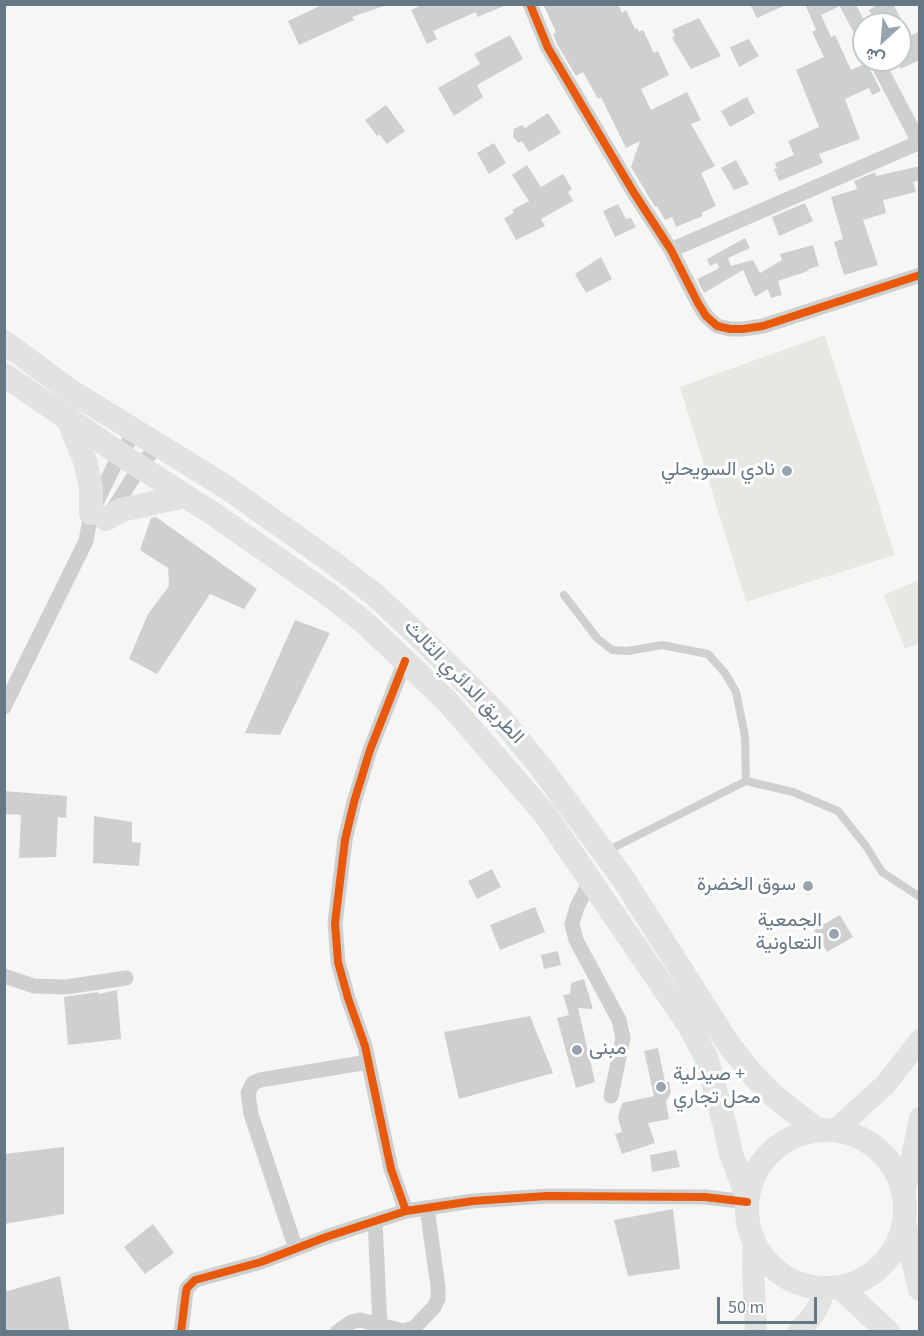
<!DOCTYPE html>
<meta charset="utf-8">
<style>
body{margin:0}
#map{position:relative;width:924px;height:1336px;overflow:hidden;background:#f6f6f5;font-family:"Source Sans 3",Vazirmatn,sans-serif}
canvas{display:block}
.frame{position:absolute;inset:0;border:6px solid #667786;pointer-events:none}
.north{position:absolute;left:852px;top:12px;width:60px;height:60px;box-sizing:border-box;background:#fff;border:2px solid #c2c9cf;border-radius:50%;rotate:206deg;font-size:16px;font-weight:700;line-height:24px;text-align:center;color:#667786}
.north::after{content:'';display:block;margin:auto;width:21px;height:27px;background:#98a3ad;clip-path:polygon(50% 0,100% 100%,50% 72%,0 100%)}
.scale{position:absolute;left:717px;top:1297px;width:100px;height:27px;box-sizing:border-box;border:3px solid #667786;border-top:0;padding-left:8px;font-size:18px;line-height:21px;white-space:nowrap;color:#667786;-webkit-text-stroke:4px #fff;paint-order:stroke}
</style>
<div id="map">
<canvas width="924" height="1336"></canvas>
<div class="frame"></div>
<div class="north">ش</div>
<div class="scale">50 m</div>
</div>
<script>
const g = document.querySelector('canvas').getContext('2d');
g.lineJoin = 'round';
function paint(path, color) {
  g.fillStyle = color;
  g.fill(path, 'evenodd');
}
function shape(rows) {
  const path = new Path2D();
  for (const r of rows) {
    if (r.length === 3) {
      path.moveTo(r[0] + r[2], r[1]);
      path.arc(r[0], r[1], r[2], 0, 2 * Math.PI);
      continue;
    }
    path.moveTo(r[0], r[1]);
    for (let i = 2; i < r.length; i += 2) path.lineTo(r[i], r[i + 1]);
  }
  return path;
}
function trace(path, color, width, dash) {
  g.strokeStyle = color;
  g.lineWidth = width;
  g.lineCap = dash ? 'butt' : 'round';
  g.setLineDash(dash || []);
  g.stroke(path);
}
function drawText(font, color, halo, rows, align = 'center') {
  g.font = font + ' "Source Sans 3",Vazirmatn,sans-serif';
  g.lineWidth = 6;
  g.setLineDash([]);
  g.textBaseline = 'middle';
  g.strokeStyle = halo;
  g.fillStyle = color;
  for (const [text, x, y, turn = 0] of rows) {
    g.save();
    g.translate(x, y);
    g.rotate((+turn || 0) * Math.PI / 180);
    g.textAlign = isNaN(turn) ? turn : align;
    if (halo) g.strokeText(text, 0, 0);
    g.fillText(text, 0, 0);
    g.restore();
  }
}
const green = shape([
 [825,335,895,555,746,602,680,387],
 [919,580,919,643,905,649,884,595]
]);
const building = shape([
 [324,4,384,4,384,6,352,17,354,20,299,45,288,21],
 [424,4,507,4,507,5,477,17,476,12,433,31,437,39,427,44,411,10],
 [543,4,618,4,622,13,626,10,635,29,637,28,639,32,643,30,654,53,658,51,669,75,641,89,651,110,687,92,701,120,691,124,715,166,701,173,716,206,701,213,703,216,676,227,672,217,665,220,657,206,655,207,631,167,640,141,626,148,601,97,598,99,583,72,576,76,557,44,553,34,556,32],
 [750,4,788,4,757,18],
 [805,4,837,4,838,7,821,15,831,37,835,35,851,70,867,63,881,91,872,95,869,88,845,99,860,139,819,154,823,163,779,181,774,169,777,168,775,163,794,155,788,141,819,127,796,70,824,57,812,32,816,30],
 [879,4,893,4,910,36,920,31,920,60,900,69,900,24,876,24,869,10],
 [699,18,721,56,691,69,672,38,675,36,672,30],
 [510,35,523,59,477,85,483,97,454,116,438,88,480,64,474,54],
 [749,39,759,56,739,67,730,47],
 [747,97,755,113,730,127,721,111],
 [386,105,405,131,387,144,379,134,377,136,365,120],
 [548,113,561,133,529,152,522,141,518,143,513,136,514,129,522,125,525,128],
 [494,143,506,163,489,174,477,153],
 [736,160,749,184,734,190,721,168],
 [527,165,541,187,563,174,572,189,568,192,573,201,541,219,545,226,516,240,504,218,514,213,512,210,529,201,512,175],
 [920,166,920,180,913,182,916,192,883,200,886,213,863,220,878,265,844,275,834,242,843,239,831,197,857,189,854,181,875,172,876,176],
 [805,203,813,221,779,236,772,217],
 [618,204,626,219,631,218,636,227,615,237,603,211],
 [745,238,750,248,728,258,731,266,753,260,760,273,782,260,780,254,813,245,819,266,809,269,808,271,778,281,782,295,771,298,768,289,755,297,743,270,704,293,697,279,718,269,719,266,717,263,710,266,707,259],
 [601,257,612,279,586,293,575,274],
 [156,517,257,589,244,609,210,594,157,674,129,659,148,614,169,586,168,568,140,550,151,518],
 [295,620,330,633,280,735,245,733],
 [4,791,67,796,66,818,58,817,56,857,19,858,21,815,4,814],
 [94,816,132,822,132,842,141,843,139,866,93,863],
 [492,869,501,887,477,899,468,881],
 [535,907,545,932,500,950,490,925],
 [840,915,853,937,827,952,814,930],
 [558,951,561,965,544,969,541,955],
 [584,979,593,1009,578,1008,595,1082,576,1088,557,1018,569,1015,563,995,570,994,571,983],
 [117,990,121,1039,68,1045,64,997,98,992,99,994],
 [530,1016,553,1073,459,1099,444,1032],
 [658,1048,665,1082,669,1082,671,1092,666,1102,669,1119,648,1123,655,1143,622,1154,615,1134,622,1132,618,1117,622,1103,654,1096,644,1051],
 [64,1147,64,1214,4,1224,4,1154],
 [676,1150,680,1167,652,1172,650,1155],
 [673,1209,680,1269,628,1276,614,1220],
 [153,1224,174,1253,145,1274,124,1247],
 [60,1276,70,1332,4,1332,4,1292]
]);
const lane = shape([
 [564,595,597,638,612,650,628,651,662,645,708,654,725,673,736,692,745,736,746,781],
 [607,851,746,781,793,792,838,811,866,846,882,872,920,897]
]);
const street = shape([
 [530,4,548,48,634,193,671,250,698,303,706,316,717,326,730,329,743,329,763,326,920,275],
 [847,4,864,36],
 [876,60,919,142],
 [671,250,920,142],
 [110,514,140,467,158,444],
 [405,661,370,750,354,802,345,840,335,923,338,962,348,998,365,1046,391,1169,406,1211],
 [4,707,86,541,91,513,120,454,137,430],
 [591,880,577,907,572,924,576,940,619,1020,623,1038,611,1096],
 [4,976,34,986,66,987,126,978],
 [375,1221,380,1325],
 [296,1249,251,1114,248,1093,253,1083,260,1080,368,1062],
 [181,1332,186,1292,187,1288,195,1280,261,1262,326,1237,406,1211,473,1201,547,1196,705,1197,747,1202],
 [337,1332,351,1322,360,1320,403,1331,414,1328,434,1307,438,1299,438,1287,427,1208]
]);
const secondary = shape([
 [835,1130,885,1085,920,1040],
 [904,1195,920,1118],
 [754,1243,753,1267,756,1332],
 [798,1332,813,1315,820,1303,824,1288]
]);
const primary = shape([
 [4,342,69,390,226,487,332,562,375,595,418,635,498,715,543,770,622,877,729,1045,753,1075,774,1096,817,1130],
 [4,375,120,454,212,513,328,594,365,623,447,701,545,814,689,1025,706,1057,725,1126,731,1154,747,1196],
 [67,416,85,461,91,488,91,513],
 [106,519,121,510,185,496],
 [826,1209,79],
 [904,1222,920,1289],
 [840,1287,888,1332]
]);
const cycleway = shape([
 [530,4,548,48,634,193,671,250,698,303,706,316,717,326,730,329,743,329,763,326,920,275],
 [405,661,370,750,354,802,345,840,335,923,338,962,348,998,365,1046,391,1169,406,1211],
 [181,1332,186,1292,187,1288,195,1280,261,1262,326,1237,406,1211,473,1201,547,1196,705,1197,747,1202]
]);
const markers = [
 [787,471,6,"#98a3ad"],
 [808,886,6,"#98a3ad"],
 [834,934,6,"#98a3ad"],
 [577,1050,6,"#98a3ad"],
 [661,1087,6,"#98a3ad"]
];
const poiNames = [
 ["نادي السويحلي",775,471],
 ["سوق الخضرة",796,886],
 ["الجمعية",822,922],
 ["التعاونية",822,945],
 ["مبنى",589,1050,"left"],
 ["صيدلية +",673,1076,"left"],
 ["محل تجاري",673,1099,"left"]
];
const streetNames = [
 ["الطريق الدائري الثالث",463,683,46]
];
paint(green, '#e6e9e3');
paint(building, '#ced0d0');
trace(lane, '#ced0d0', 8);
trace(street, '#ced0d0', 15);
trace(secondary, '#e1e2e2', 22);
trace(primary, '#e1e2e2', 24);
trace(cycleway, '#e8590c', 8);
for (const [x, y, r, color] of markers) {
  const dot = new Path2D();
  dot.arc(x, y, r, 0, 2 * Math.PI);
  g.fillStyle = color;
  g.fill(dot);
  trace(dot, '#fff', 2);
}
drawText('20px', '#667786', '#fff', poiNames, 'right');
drawText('20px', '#667786', '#fff', streetNames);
</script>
